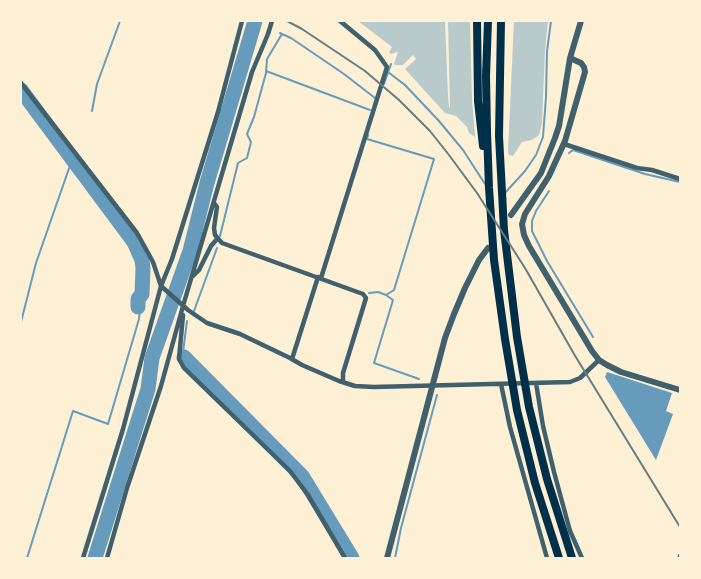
<!DOCTYPE html>
<style>
body{margin:0}
#map{position:relative;width:701px;height:579px;overflow:hidden;background:#fdf0d5;font-family:"Space Grotesk",sans-serif}
canvas{display:block}
.frame{position:absolute;inset:0;border:22px solid #fdf0d5;pointer-events:none}
</style>
<div id="map">
<canvas width="701" height="579"></canvas>
<div class="frame"></div>
</div>
<script>
const g = document.querySelector('canvas').getContext('2d');
g.lineJoin = 'round';
function paint(path, color) {
  g.fillStyle = color;
  g.fill(path, 'evenodd');
}
function shape(rows) {
  const path = new Path2D();
  for (const r of rows) {
    path.moveTo(r[0], r[1]);
    for (let i = 2; i < r.length; i += 2) path.lineTo(r[i], r[i + 1]);
  }
  return path;
}
function trace(path, color, width, dash) {
  g.strokeStyle = color;
  g.lineWidth = width;
  g.lineCap = dash ? 'butt' : 'round';
  g.setLineDash(dash || []);
  g.stroke(path);
}
const green = shape([
 [358,21,445,21,448,96,449,107,450,108,448,21,470,21,472,99,475,137,469,133,467,127,456,116,445,113,405,69,416,59,413,55,403,65,395,65,394,64,398,52,391,54,389,52,392,47],
 [514,21,548,21,545,50,542,123,539,135,532,140,522,142,513,156,509,155,508,152]
]);
const water = shape([
 [607,372,672,393,666,411,673,414,656,460,605,377]
]);
const stream = shape([
 [255,22,257,23],
 [282,34,291,38,344,74,375,98],
 [266,71,370,110],
 [388,72,405,85,439,121,463,150,485,184],
 [384,84,391,64],
 [92,111,97,84,120,21],
 [368,135,367,139,434,159,394,290,386,295],
 [569,153,573,150,645,174,680,182],
 [549,191,536,211,532,221,532,231,547,261,593,337],
 [504,194,525,171,536,155,543,137,546,97,547,51,551,21],
 [220,236,238,163,247,158,251,142,247,134,254,117,266,73,267,59,282,34,280,33],
 [369,293,378,292,386,295,393,300,374,363,419,379],
 [194,311,217,248],
 [21,322,36,263,73,157],
 [186,359,183,352,187,321],
 [27,558,73,411,108,424,139,319,142,294],
 [395,558,401,528,437,395]
]);
const river = shape([
 [21,90,134,242,142,260,143,269,142,294,138,299,138,307],
 [184,357,302,476,352,558],
 [95,558,148,389,152,358,190,251,207,183,255,21]
]);
const minor = shape([
 [21,83,137,233,153,262,161,286,188,310,207,323,240,334,290,358,302,365,339,381,355,386,374,387,570,382,580,378,599,360],
 [564,144,637,168,652,170,680,179],
 [214,203,217,207,214,228,215,235,222,243,363,294,366,298,343,373,343,382],
 [193,276,199,270,211,246,217,239],
 [321,278,387,67,375,50,340,21],
 [183,315,179,359,184,368,290,471,308,495,345,558],
 [292,359,318,277],
 [536,383,543,426,554,472,570,531,582,558],
 [501,384,510,427,547,558],
 [83,558,123,429,161,286,172,259,218,112,242,21],
 [107,558,127,488,161,386,183,306,252,72,268,34,272,21],
 [680,558,680,556]
]);
const tertiary = shape([
 [570,58,581,63,584,67,585,72,565,141,549,176,525,214,522,224,524,235,529,246,592,351,599,360,607,365,621,372,680,390],
 [511,215,541,173,555,138,559,126,570,58,581,21],
 [387,558,445,338,454,314,465,288,479,260,488,248]
]);
const motorway = shape([
 [477,21,478,101,483,146],
 [488,21,486,76,487,132,489,188,494,260,505,339,517,410,535,483,559,558],
 [501,21,499,136,504,230,517,337,529,407,547,479,572,558]
]);
const rail = shape([
 [287,21,302,29,365,71,399,100,430,131,449,155,477,193,525,268,574,354,680,527]
]);
paint(green, '#b9caca');
paint(water, '#669bbc');
trace(stream, '#669bbc', 2);
trace(river, '#669bbc', 15);
trace(minor, '#3f606c', 4.5);
trace(tertiary, '#3f606c', 6);
trace(motorway, '#003049', 8);
trace(rail, '#657d81', 2);
</script>
